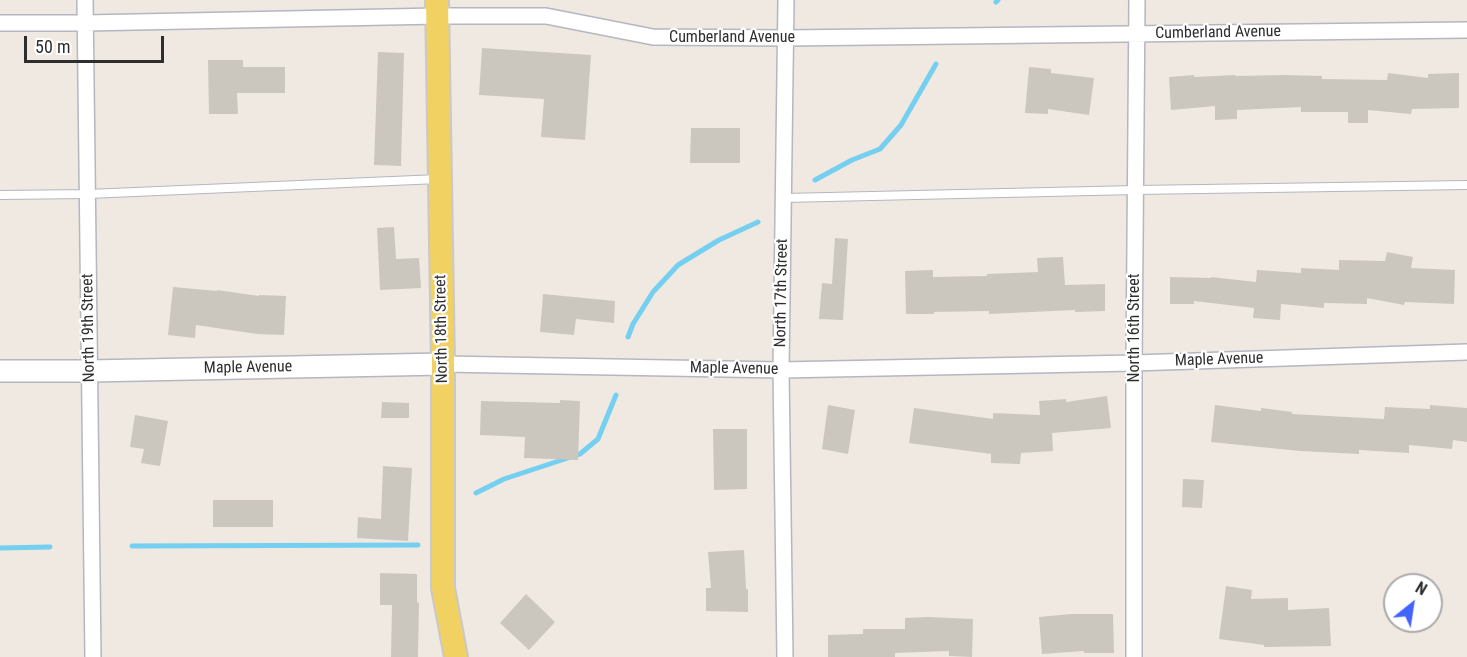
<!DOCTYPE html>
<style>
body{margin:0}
#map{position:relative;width:1467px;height:657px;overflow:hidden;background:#efe9e1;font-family:"Roboto Condensed",sans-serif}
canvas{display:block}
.north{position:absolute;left:1383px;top:573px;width:60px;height:60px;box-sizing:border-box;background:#fff;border:2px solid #ababab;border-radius:50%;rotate:30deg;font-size:16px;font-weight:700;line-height:24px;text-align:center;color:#2e2e2e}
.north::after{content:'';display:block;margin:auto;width:21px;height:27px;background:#4264fb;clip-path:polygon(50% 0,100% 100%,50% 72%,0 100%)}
.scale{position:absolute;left:24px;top:36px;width:140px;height:27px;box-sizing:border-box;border:3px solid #2e2e2e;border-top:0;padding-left:8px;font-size:18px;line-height:21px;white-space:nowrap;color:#2e2e2e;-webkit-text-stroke:4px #fff;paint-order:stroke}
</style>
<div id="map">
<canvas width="1467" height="657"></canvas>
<div class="north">N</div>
<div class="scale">50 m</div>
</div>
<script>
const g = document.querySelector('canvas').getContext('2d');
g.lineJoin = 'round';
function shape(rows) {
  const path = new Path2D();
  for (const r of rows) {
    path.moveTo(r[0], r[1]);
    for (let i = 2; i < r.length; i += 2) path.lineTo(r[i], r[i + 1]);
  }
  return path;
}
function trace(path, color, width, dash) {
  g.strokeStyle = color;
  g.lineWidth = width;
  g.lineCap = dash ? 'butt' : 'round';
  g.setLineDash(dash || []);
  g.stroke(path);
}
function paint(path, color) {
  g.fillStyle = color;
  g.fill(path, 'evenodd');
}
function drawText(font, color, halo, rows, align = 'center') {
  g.font = font + ' "Roboto Condensed",sans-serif';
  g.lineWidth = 4.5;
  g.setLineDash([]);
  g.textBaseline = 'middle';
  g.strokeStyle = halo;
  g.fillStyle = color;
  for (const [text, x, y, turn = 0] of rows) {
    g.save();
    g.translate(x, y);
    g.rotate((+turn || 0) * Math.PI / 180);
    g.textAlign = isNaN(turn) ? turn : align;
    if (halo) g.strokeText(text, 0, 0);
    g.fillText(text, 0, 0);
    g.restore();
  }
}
const stream = shape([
 [996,2,998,0],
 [815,180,852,160,880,149,901,125,936,64],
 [628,337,633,324,653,292,678,265,719,240,758,222],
 [476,493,504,479,580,454,598,439,616,395],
 [132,546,418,545],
 [0,548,50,547]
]);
const building = shape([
 [482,48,591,55,585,140,541,137,544,99,479,95],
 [378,52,404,53,401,166,374,165],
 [208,60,243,60,243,67,285,67,285,93,237,93,238,114,209,114],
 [1029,67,1051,69,1051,73,1094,78,1089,115,1048,109,1048,114,1025,113],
 [1388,73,1428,78,1428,74,1459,73,1459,108,1412,109,1411,114,1368,110,1368,123,1348,123,1348,112,1301,112,1301,107,1237,110,1237,119,1215,120,1215,106,1171,110,1169,77,1194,75,1194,77,1235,75,1236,76,1285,75,1322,76,1322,79,1387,80],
 [691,128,740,128,740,163,690,163],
 [394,227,396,259,419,258,421,288,380,290,377,228],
 [835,238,848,239,843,320,819,319,822,283,832,284],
 [1387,252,1413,257,1411,268,1455,270,1454,304,1405,302,1404,305,1367,298,1367,304,1324,303,1324,308,1281,304,1280,320,1253,318,1254,308,1194,301,1194,304,1170,304,1170,277,1211,278,1211,277,1256,282,1257,270,1301,273,1301,268,1339,270,1339,260,1385,261],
 [1063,257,1065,285,1105,284,1105,311,1075,312,1075,310,989,314,989,311,934,312,934,314,906,314,905,271,933,270,933,277,987,276,987,274,1038,272,1037,258],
 [173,287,217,291,217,290,259,296,259,295,286,296,284,335,257,334,196,325,195,338,168,335],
 [543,294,615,301,614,323,576,319,574,335,540,332],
 [1107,396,1111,428,1052,433,1053,451,1021,453,1020,464,991,463,991,454,909,443,914,408,993,419,993,413,1040,415,1039,401,1066,399,1066,402],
 [560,400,580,401,578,460,524,458,525,437,480,435,481,401,560,403],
 [382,402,409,403,409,418,381,418],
 [828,405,855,410,848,454,822,449],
 [1215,405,1261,411,1261,408,1292,412,1292,414,1384,419,1385,407,1430,409,1430,405,1467,408,1467,442,1453,440,1452,449,1409,445,1409,453,1359,450,1359,454,1300,451,1211,442],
 [135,415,168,421,160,466,141,463,144,449,130,447],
 [713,429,747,429,747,489,714,490],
 [383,466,412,468,408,541,357,538,358,517,381,519],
 [1183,479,1204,480,1202,508,1182,507],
 [213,500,273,500,273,527,213,527],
 [744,550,746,589,748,589,748,612,706,611,706,588,711,588,708,552],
 [380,573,417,574,417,602,419,603,418,657,391,657,392,605,380,605],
 [1226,586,1252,590,1251,599,1288,598,1288,610,1329,608,1331,646,1264,647,1264,645,1219,639],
 [526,594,555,622,529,650,500,623],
 [1071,614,1113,614,1114,653,1084,653,1084,651,1042,654,1039,617],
 [928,617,973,619,972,657,949,656,949,651,895,653,895,657,828,657,828,635,863,634,863,629,905,629,905,618]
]);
const lane = shape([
 [0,195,88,194,439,179],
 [784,198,1136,190,1467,185]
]);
const street = shape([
 [85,0,93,657],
 [0,23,85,23,438,16,546,16,653,37,786,38,1467,30],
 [443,364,781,370,1134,363,1467,352],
 [785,657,781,370,786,0],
 [1134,657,1134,363,1137,0]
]);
const secondary = shape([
 [0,371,90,371,443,364]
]);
const primary = shape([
 [437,0,443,364,443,588,456,657]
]);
const streetNames = [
 ["Cumberland Avenue",1218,33,-1],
 ["Cumberland Avenue",732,38],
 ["North 17th Street",782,293,-89],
 ["North 19th Street",89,328,-91],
 ["North 16th Street",1135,328,-90],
 ["North 18th Street",442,329,-91],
 ["Maple Avenue",1219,360,-2],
 ["Maple Avenue",248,368,-1],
 ["Maple Avenue",734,369,1]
];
trace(stream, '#75cff0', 5);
paint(building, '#cbc7bf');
trace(lane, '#b4b7c1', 10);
trace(street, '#b4b7c1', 18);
trace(secondary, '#b4b7c1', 24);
trace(primary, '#c9c9c9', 26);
trace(lane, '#fff', 8);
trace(street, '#fff', 15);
trace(secondary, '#fff', 21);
trace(primary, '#f2d163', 22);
drawText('16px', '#2e2e2e', '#fff', streetNames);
</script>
